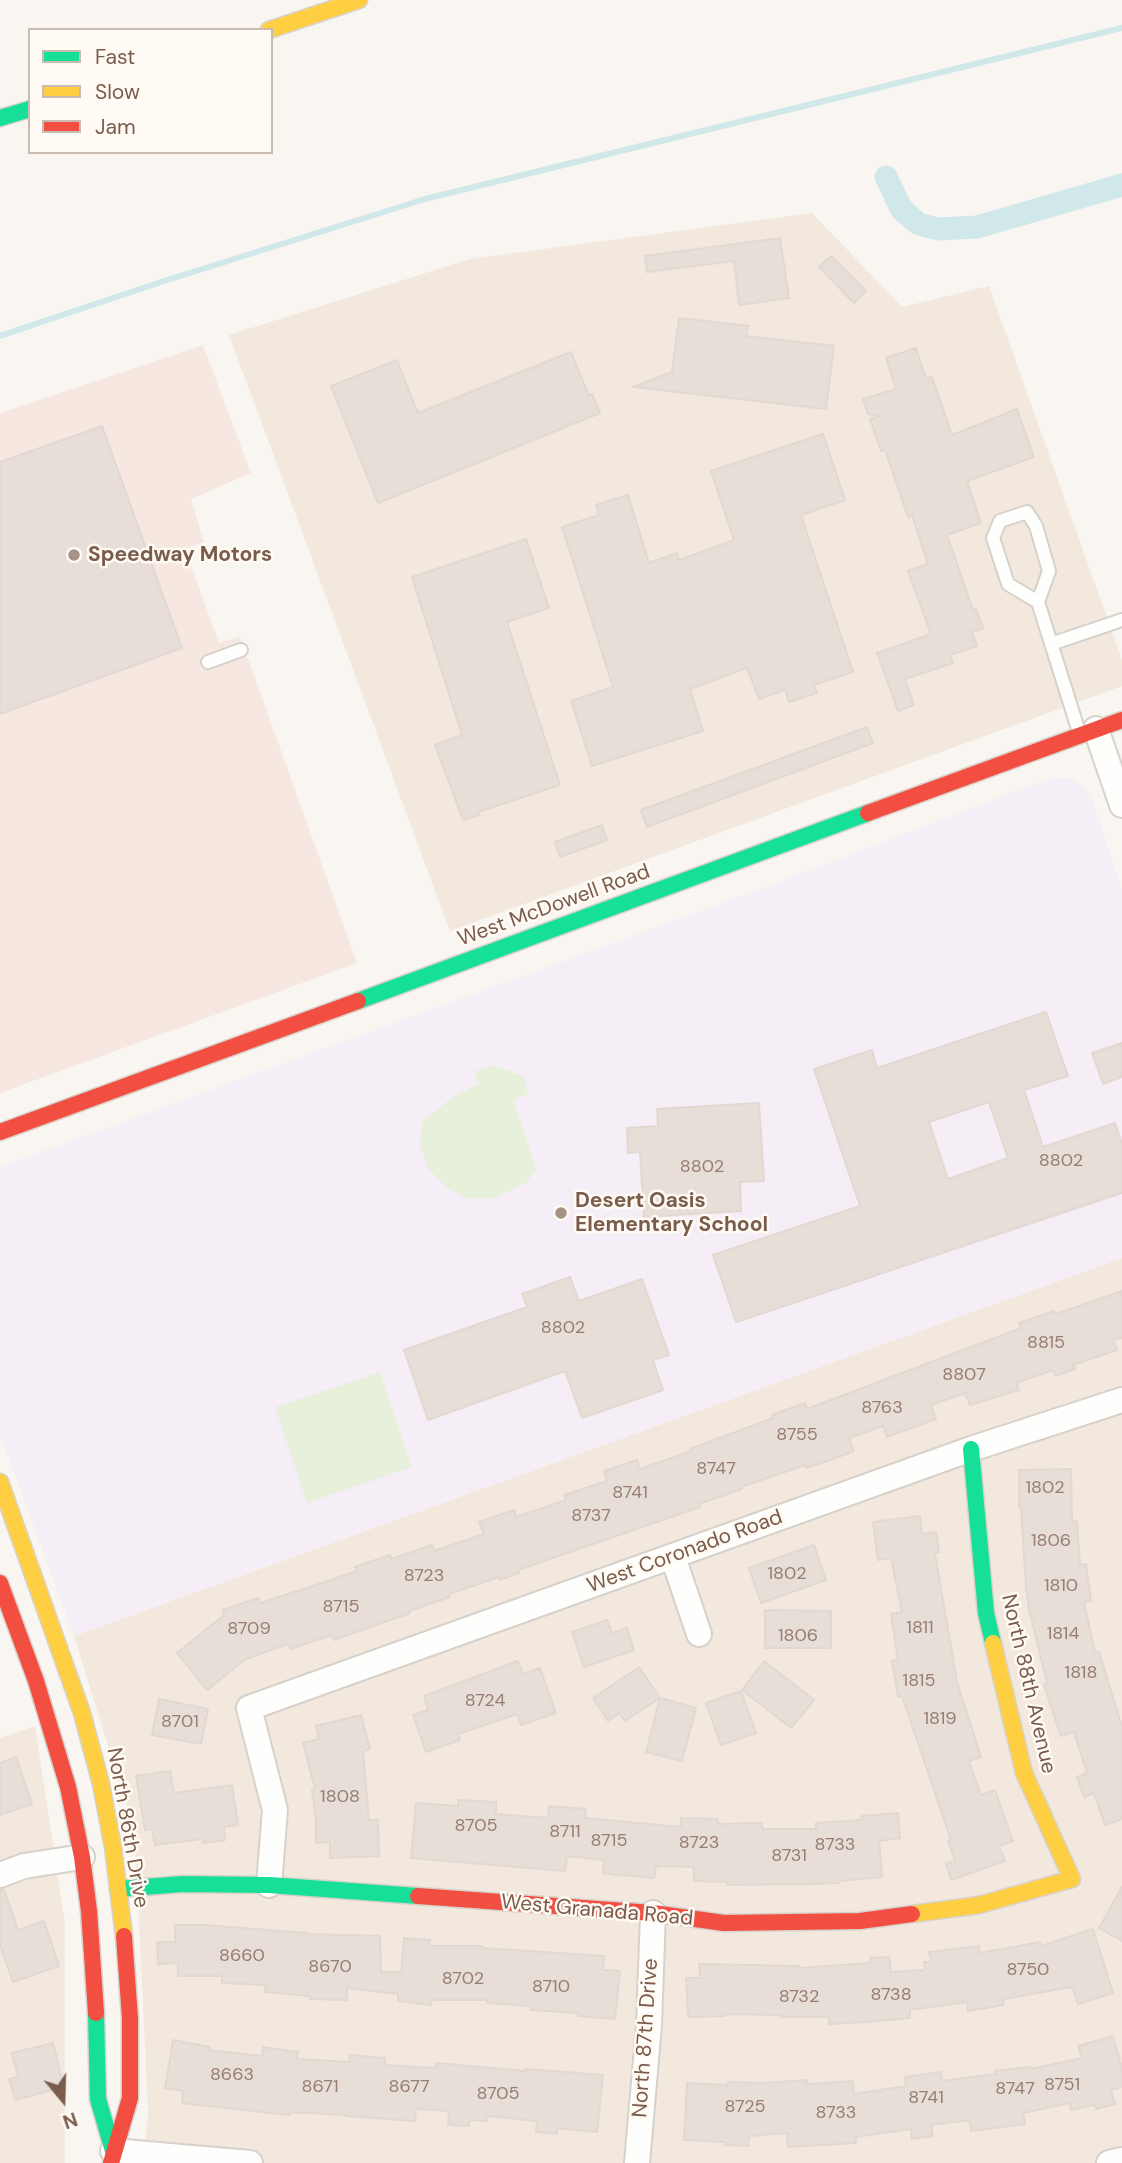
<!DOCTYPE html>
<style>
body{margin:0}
#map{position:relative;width:1122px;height:2163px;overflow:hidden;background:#f9f5f0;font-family:"DM Sans",sans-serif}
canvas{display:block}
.legend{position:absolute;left:28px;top:28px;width:245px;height:126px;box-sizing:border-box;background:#fffaf3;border:2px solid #cabbb1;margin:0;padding:9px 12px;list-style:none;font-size:21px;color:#7a5c4d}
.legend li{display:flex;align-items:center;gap:14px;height:35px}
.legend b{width:35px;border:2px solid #cabbb1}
.north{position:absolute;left:28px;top:2065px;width:70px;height:70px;-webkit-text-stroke:5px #fffaf3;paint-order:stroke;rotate:161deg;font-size:19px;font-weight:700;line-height:28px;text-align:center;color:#7a5c4d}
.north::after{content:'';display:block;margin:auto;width:24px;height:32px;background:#7a5c4d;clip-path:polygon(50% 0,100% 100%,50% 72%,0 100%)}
</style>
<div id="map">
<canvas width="1122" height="2163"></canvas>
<ul class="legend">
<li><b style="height:9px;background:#16e098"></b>Fast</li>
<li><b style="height:9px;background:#ffcf43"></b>Slow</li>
<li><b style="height:9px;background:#f24e42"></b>Jam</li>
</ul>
<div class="north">N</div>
</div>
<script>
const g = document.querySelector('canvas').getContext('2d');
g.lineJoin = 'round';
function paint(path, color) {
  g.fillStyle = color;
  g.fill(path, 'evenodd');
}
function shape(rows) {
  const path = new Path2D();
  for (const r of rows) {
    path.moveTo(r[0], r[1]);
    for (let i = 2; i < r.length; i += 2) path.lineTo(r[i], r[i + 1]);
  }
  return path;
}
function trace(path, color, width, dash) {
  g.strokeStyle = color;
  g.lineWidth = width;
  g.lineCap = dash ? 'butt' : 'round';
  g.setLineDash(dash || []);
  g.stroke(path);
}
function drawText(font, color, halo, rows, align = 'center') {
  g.font = font + ' "DM Sans",sans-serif';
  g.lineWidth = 5;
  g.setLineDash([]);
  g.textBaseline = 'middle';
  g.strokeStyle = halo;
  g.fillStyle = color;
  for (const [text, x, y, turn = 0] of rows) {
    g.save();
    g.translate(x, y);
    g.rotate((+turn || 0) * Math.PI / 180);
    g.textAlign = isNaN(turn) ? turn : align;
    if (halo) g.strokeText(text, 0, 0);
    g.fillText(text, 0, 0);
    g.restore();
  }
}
const residential = shape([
 [812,213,902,307,989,286,1122,660,1122,686,450,931,229,335,470,259],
 [1122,1258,1122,2163,143,2163,148,2113,135,1832,74,1636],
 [35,1726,65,1923,65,2163,0,2163,0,1738]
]);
const commercial = shape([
 [203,345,251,473,191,499,204,542,185,549,219,643,240,636,357,963,0,1093,0,413]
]);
const education = shape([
 [1053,777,1070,778,1083,785,1093,802,1122,890,1122,1258,74,1636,0,1434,0,1167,753,892]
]);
const green = shape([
 [493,1065,523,1076,528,1093,514,1100,536,1169,526,1183,492,1199,470,1199,448,1189,428,1168,420,1146,422,1122,454,1096,479,1084,474,1072],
 [380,1372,412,1467,307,1503,275,1407]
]);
const stream = shape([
 [0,336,164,281,425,199,1122,28]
]);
const canal = shape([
 [886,177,902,210,919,224,938,229,977,227,1122,185]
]);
const building = shape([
 [780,238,789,298,739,305,734,261,647,272,645,256,780,238],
 [831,256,866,291,854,303,819,267,831,256],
 [679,318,748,326,746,336,834,346,826,409,633,387,672,372,679,318],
 [916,348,926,379,932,377,952,435,1017,409,1034,457,967,481,981,523,947,535,973,610,976,609,983,628,972,632,977,646,950,655,953,663,905,679,914,705,898,711,877,653,931,634,908,571,928,564,912,515,908,517,885,450,881,451,870,419,880,416,868,414,863,399,896,389,886,358,916,348],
 [571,352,589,396,592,394,600,413,378,503,331,386,397,360,418,413,571,352],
 [102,426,182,648,0,714,0,462,102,426],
 [823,434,845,500,801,515,853,672,814,685,817,693,789,702,785,690,759,699,747,668,690,689,703,731,592,766,571,701,613,687,562,527,599,515,596,505,628,495,649,563,677,553,679,560,734,540,711,471,823,434],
 [526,539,549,608,507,622,560,785,478,812,479,815,463,820,435,745,462,735,412,577,526,539],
 [867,727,873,743,647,827,641,810,867,727],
 [602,825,607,840,560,857,555,842,602,825],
 [1046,1012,1068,1076,1024,1090,1043,1147,1115,1123,1122,1144,1122,1193,736,1322,713,1255,860,1206,814,1069,872,1050,877,1068,1046,1012],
 [989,1102,1008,1158,948,1179,929,1122,989,1102],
 [1122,1043,1122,1077,1103,1084,1092,1053,1122,1043],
 [759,1103,764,1181,740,1182,741,1211,644,1217,640,1152,628,1153,627,1128,658,1126,657,1109,759,1103],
 [570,1277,579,1301,642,1279,669,1355,653,1360,663,1390,582,1418,565,1371,428,1420,404,1350,527,1307,522,1294,570,1277],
 [1122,1291,1122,1338,1113,1339,1117,1350,1073,1365,1075,1369,1055,1376,1053,1370,1016,1383,1019,1390,970,1405,965,1393,931,1405,936,1419,887,1437,883,1426,849,1438,854,1451,825,1462,806,1468,805,1465,741,1487,742,1489,699,1504,700,1507,518,1570,519,1573,500,1580,499,1577,449,1594,450,1597,409,1611,410,1613,334,1640,332,1635,290,1649,288,1644,246,1659,207,1690,177,1653,224,1615,223,1610,258,1598,260,1603,307,1588,357,1571,355,1567,390,1555,391,1559,432,1545,434,1551,484,1534,479,1522,514,1510,516,1517,566,1500,564,1495,607,1481,604,1471,637,1460,640,1469,691,1451,690,1449,773,1418,772,1415,805,1403,807,1409,1021,1328,1019,1323,1054,1311,1056,1314,1122,1291],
 [1071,1469,1072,1521,1077,1521,1080,1565,1086,1564,1091,1601,1084,1602,1095,1653,1099,1652,1122,1727,1122,1819,1105,1825,1094,1793,1084,1797,1077,1777,1087,1773,1074,1732,1061,1736,1054,1716,1044,1684,1047,1683,1029,1609,1026,1587,1021,1507,1019,1507,1019,1470,1071,1469],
 [920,1516,922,1534,936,1532,939,1552,935,1553,957,1682,981,1757,969,1761,981,1795,995,1790,1013,1841,999,1846,1005,1861,951,1880,946,1864,955,1861,948,1841,951,1840,902,1696,898,1697,892,1661,898,1660,891,1614,902,1612,891,1558,878,1560,873,1522,920,1516],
 [814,1545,826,1580,761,1603,749,1568,814,1545],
 [765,1610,831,1611,831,1648,765,1648,765,1610],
 [607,1620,612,1633,627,1628,634,1650,584,1667,572,1632,607,1620],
 [518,1661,523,1674,540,1668,556,1713,521,1725,517,1714,458,1734,460,1740,426,1752,413,1715,428,1710,424,1696,518,1661],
 [764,1661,814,1700,791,1728,742,1690,764,1661],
 [639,1667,660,1698,625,1721,619,1713,608,1721,593,1698,639,1667],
 [741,1691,756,1733,721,1745,706,1703,741,1691],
 [660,1698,696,1708,682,1761,646,1752,660,1698],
 [159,1699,208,1709,201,1744,152,1735,159,1699],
 [361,1715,370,1749,363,1751,369,1820,378,1820,379,1856,330,1858,330,1842,316,1843,316,1820,312,1790,315,1789,303,1743,319,1739,316,1726,361,1715],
 [16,1757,32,1804,0,1815,0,1763,16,1757],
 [170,1771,174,1793,232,1785,238,1825,224,1827,225,1840,203,1843,202,1839,155,1845,152,1829,145,1830,136,1776,170,1771],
 [458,1800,496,1802,496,1814,548,1818,549,1806,586,1809,585,1818,681,1827,681,1818,718,1819,718,1824,762,1823,762,1829,816,1829,816,1823,862,1820,862,1816,898,1813,900,1838,879,1841,882,1877,839,1881,839,1883,810,1884,727,1885,727,1882,694,1881,694,1867,656,1866,654,1878,624,1875,624,1876,603,1873,604,1860,567,1856,565,1871,411,1858,416,1803,458,1806,458,1800],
 [1122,1887,1122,1941,1099,1928,1122,1887],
 [4,1889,18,1930,44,1921,59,1966,13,1982,0,1945,0,1890,4,1889],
 [175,1925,204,1925,307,1933,307,1934,380,1936,381,1972,401,1972,404,1938,430,1940,429,1946,482,1946,482,1948,604,1956,603,1970,620,1971,615,2019,578,2016,578,2013,531,2010,531,2006,487,2003,487,2000,432,2000,431,2005,398,2001,398,1994,347,1988,347,2000,310,1999,310,1996,265,1992,266,1985,222,1983,222,1976,178,1976,178,1963,158,1964,157,1942,175,1942,175,1925],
 [1093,1929,1113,1993,1078,2004,1072,1987,1003,1999,1004,2005,968,2011,967,2002,910,2010,910,2018,866,2022,829,2024,829,2017,781,2017,781,2015,725,2014,725,2016,688,2017,686,1978,700,1978,699,1964,799,1966,799,1968,870,1963,870,1958,889,1957,891,1972,925,1970,924,1962,931,1962,929,1952,979,1946,980,1953,1040,1942,1041,1946,1093,1929],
 [1113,2036,1122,2068,1122,2087,1111,2090,1115,2104,1096,2109,1095,2105,1071,2110,1070,2103,1023,2113,1025,2124,971,2131,970,2120,931,2125,933,2136,912,2139,911,2129,856,2137,856,2143,788,2147,787,2133,749,2136,748,2146,725,2145,725,2142,684,2140,687,2083,728,2085,728,2082,764,2083,807,2080,807,2084,853,2081,854,2094,906,2086,905,2077,941,2072,942,2081,996,2074,995,2071,1030,2067,1031,2069,1082,2058,1078,2046,1113,2036],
 [173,2040,210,2047,209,2050,262,2056,263,2047,298,2052,297,2059,349,2062,350,2055,385,2058,385,2065,436,2068,436,2063,526,2071,526,2069,603,2075,597,2132,557,2128,557,2134,536,2132,537,2121,488,2116,487,2121,469,2120,469,2126,448,2125,449,2111,416,2109,415,2121,346,2116,346,2115,290,2112,290,2115,182,2103,183,2091,165,2088,173,2040],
 [53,2043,64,2087,15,2100,9,2079,18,2077,12,2053,53,2043]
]);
const lane = shape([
 [1038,602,1008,584,993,538,1000,521,1027,512,1036,526,1049,571,1038,602,1079,732],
 [1051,644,1122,620],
 [208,662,241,650]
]);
const street = shape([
 [1096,729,1122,805],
 [673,1557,699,1634],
 [0,1875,24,1866,82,1857],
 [269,1885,275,1810,249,1708,971,1449,1122,1400],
 [113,2151,250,2163],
 [637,2163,649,2025,653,1913],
 [1109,2163,1122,2160]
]);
const fast = shape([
 [0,118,30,109],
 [358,1001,868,813],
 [971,1449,986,1613,993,1643],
 [118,1889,183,1884,269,1885,418,1896],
 [96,2013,98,2099,113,2151]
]);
const slow = shape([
 [269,30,359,0],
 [0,1482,82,1713,101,1784,113,1847,124,1936],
 [912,1914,979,1905,1072,1879,1024,1773,993,1643]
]);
const jam = shape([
 [868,813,1122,720],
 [0,1132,358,1001],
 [0,1583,36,1681,68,1787,82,1857,89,1911,96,2013],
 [418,1896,653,1913,724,1923,860,1921,912,1914],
 [111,2163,130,2098,130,2018,124,1936]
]);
const markers = [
 [74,555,7,"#a69286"],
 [561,1213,7,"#a69286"]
];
const numberNames = [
 ["8802",1061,1161],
 ["8802",702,1167],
 ["8802",563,1328],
 ["8815",1046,1343],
 ["8807",964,1375],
 ["8763",882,1408],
 ["8755",797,1435],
 ["8747",716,1469],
 ["1802",1045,1488],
 ["8741",630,1493],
 ["8737",591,1516],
 ["1806",1051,1541],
 ["1802",787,1574],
 ["8723",424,1576],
 ["1810",1061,1586],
 ["8715",341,1607],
 ["1811",920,1628],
 ["8709",249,1629],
 ["1814",1063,1634],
 ["1806",798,1636],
 ["1818",1081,1673],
 ["1815",919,1681],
 ["8724",485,1701],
 ["1819",940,1719],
 ["8701",180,1722],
 ["1808",340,1797],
 ["8705",476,1826],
 ["8711",565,1832],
 ["8715",609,1841],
 ["8723",699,1843],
 ["8733",835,1845],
 ["8731",789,1856],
 ["8660",242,1956],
 ["8670",330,1967],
 ["8750",1028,1970],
 ["8702",463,1979],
 ["8710",551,1987],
 ["8738",891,1995],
 ["8732",799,1997],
 ["8663",232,2075],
 ["8751",1062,2085],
 ["8671",320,2087],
 ["8677",409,2087],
 ["8747",1015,2089],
 ["8705",498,2094],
 ["8741",926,2098],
 ["8725",745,2107],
 ["8733",836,2113]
];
const poiNames = [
 ["Speedway Motors",88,555],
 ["Desert Oasis",575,1201],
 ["Elementary School",575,1225]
];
const streetNames = [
 ["West McDowell Road",554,906,-20],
 ["West Coronado Road",685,1552,-20],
 ["North 88th Avenue",1028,1684,77],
 ["North 86th Drive",127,1828,80],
 ["West Granada Road",597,1911,5],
 ["North 87th Drive",646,2038,-86]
];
paint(residential, '#f2e8de');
paint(commercial, '#f6e8e1');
paint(education, '#f6eef6');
paint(green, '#e7f0db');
trace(stream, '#d0e8ea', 6);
trace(canal, '#d0e8ea', 23);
paint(building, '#e6ded7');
trace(building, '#e2d8d2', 2);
trace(lane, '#d7d1cb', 16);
trace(street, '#d7d1cb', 28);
trace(fast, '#d9d2cb', 19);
trace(slow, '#d9d2cb', 19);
trace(jam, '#d9d2cb', 19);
trace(lane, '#fefefd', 12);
trace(street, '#fefefd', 24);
trace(fast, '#16e098', 16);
trace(slow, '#ffcf43', 16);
trace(jam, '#f24e42', 16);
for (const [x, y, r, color] of markers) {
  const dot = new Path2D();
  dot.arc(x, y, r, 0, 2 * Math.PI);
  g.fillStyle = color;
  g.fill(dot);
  trace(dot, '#fffaf3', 2.5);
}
drawText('18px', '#977e72', null, numberNames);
drawText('bold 21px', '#7a5c4d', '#fffaf3', poiNames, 'left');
drawText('21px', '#7a5c4d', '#fffaf3', streetNames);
</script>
